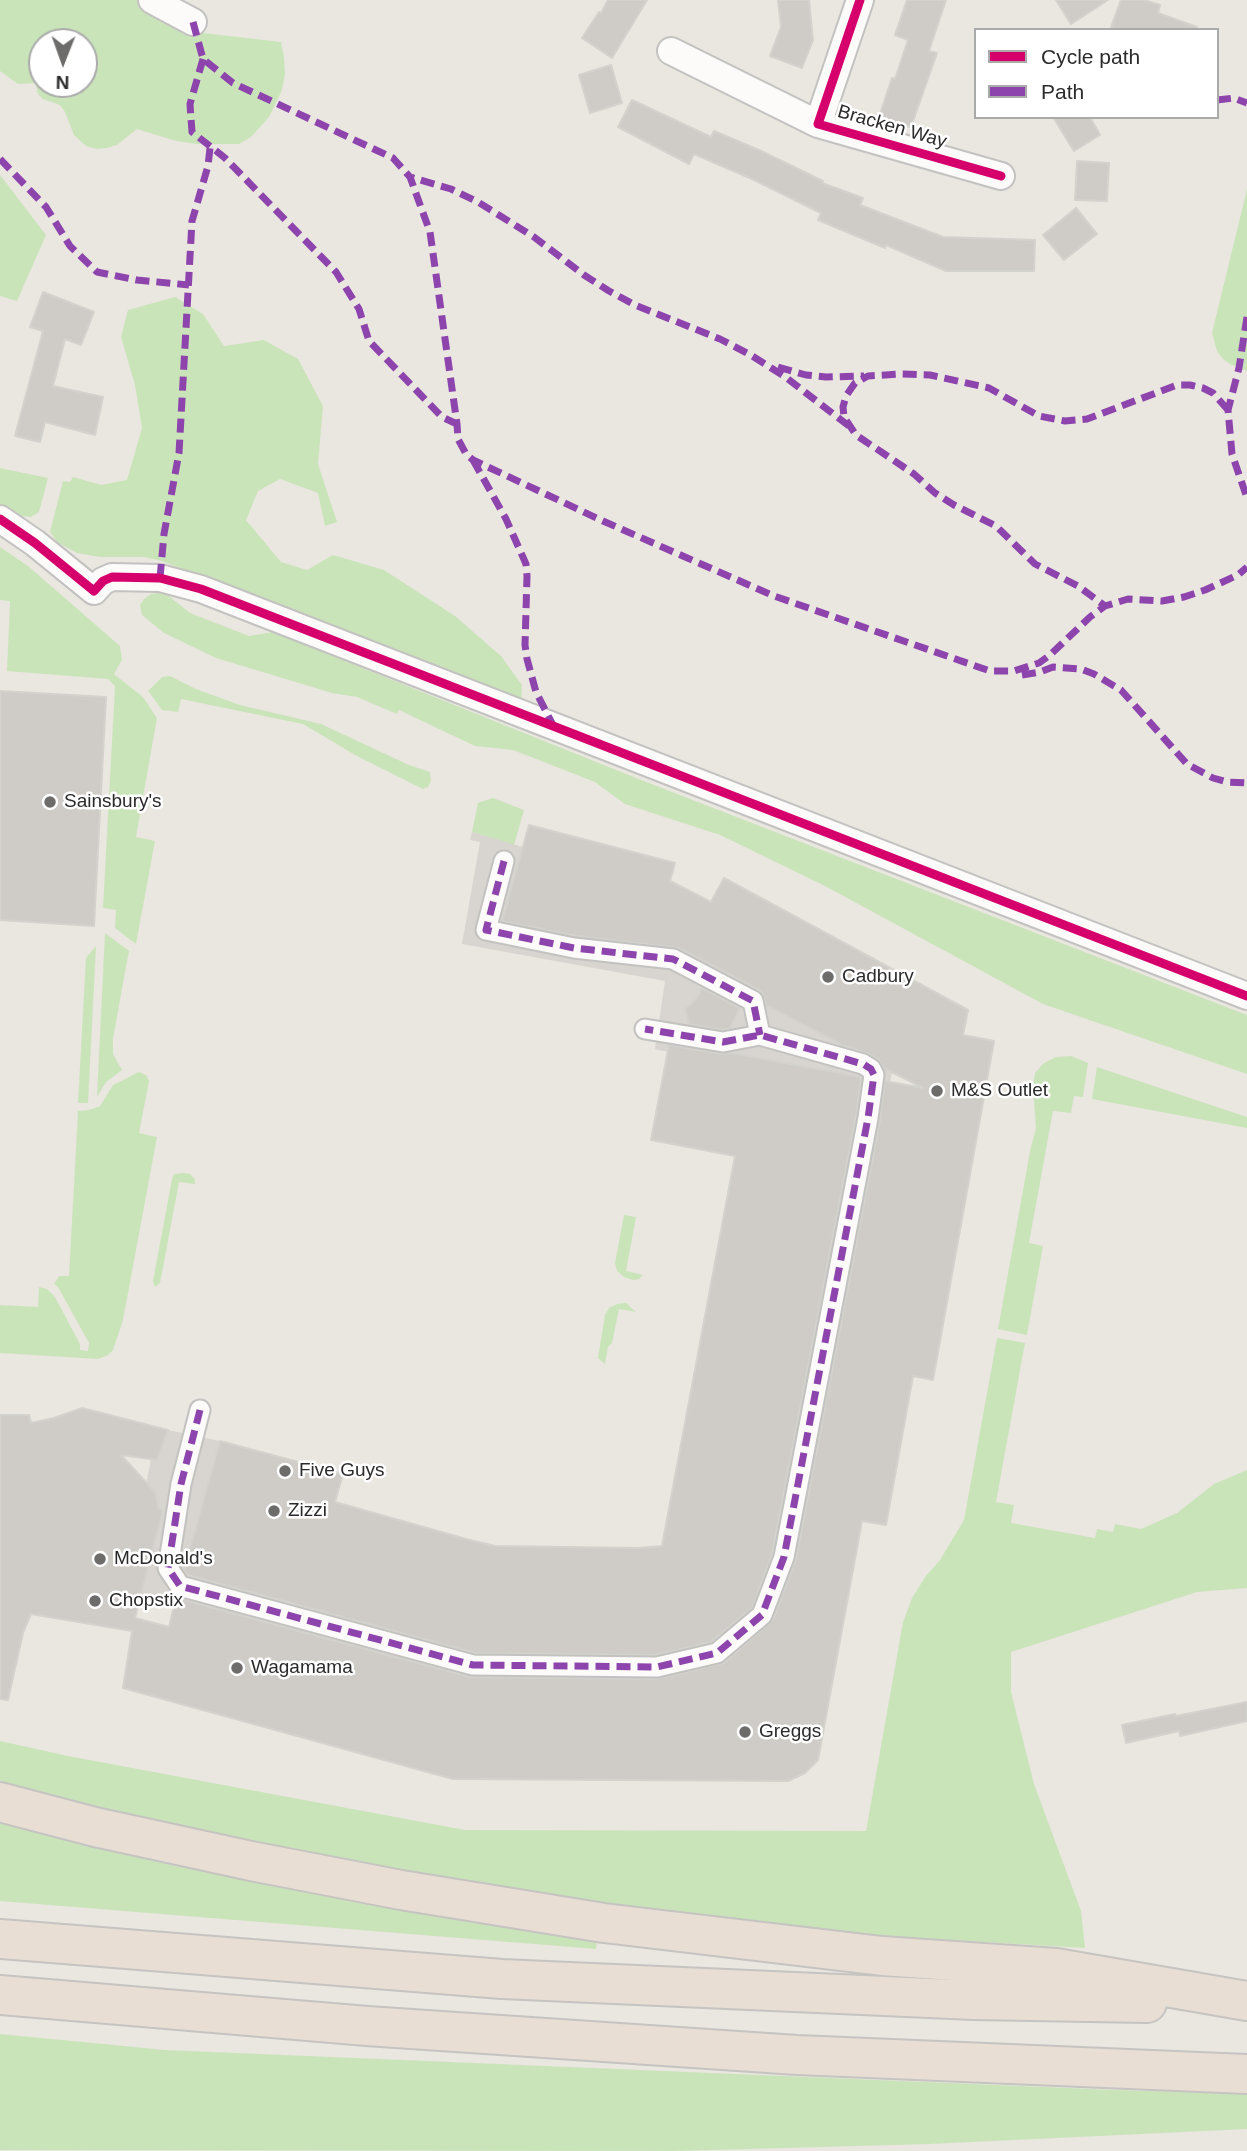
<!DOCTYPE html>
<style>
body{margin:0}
#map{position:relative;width:1247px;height:2151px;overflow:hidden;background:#eae6e0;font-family:Arial,sans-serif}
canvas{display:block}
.legend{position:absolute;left:974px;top:28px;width:245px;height:91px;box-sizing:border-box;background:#fff;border:2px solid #aaa;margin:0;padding:9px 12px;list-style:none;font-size:21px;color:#2b2b2b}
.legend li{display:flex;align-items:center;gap:14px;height:35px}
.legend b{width:35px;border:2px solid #aaa}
.north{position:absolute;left:28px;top:28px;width:70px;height:70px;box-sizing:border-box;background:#fff;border:2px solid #aaa;border-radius:50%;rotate:181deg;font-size:19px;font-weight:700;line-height:28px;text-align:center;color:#2b2b2b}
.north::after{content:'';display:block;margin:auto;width:24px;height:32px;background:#6e6c6a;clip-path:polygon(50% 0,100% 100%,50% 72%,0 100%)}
</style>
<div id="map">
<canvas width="1247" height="2151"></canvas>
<ul class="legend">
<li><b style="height:9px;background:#d6006c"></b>Cycle path</li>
<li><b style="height:9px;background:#8e44ad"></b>Path</li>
</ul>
<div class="north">N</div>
</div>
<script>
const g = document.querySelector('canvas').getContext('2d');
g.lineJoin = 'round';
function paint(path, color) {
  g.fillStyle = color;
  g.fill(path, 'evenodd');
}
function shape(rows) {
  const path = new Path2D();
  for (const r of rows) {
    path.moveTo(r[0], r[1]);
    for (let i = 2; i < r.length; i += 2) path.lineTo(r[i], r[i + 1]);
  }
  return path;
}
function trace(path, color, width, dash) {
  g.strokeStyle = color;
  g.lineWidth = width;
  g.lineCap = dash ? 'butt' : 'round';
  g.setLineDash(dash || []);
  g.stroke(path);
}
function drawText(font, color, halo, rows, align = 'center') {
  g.font = font + ' Arial,sans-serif';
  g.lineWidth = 5;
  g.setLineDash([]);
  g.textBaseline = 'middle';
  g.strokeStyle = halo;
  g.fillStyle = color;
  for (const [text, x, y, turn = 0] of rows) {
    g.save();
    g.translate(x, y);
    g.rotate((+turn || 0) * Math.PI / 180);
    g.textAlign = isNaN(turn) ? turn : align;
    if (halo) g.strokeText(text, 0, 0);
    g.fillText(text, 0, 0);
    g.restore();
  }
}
const green = shape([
 [0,0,138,0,203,33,281,42,284,58,285,74,282,90,269,117,251,137,239,144,197,144,176,141,137,129,117,145,107,148,96,149,86,146,74,135,65,112,60,105,43,99,38,94,36,83,18,84,0,71],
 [42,42,84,42,84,84,42,84],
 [0,175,46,235,17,301,0,296],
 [1247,189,1247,371,1230,364,1223,359,1217,351,1212,333],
 [175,297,203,314,224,346,264,340,298,359,323,406,318,464,337,522,325,526,318,493,280,479,258,491,246,520,281,562,307,570,333,555,384,570,455,616,501,656,522,685,521,704,162,561,144,557,100,557,77,553,57,542,50,532,63,481,70,482,73,477,101,485,127,480,142,428,135,385,121,337,128,310],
 [0,468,48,478,39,512,31,517,22,516,0,504],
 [0,547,28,566,120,646,122,660,114,674,143,697,157,718,136,837,155,841,136,944,115,928,116,910,103,908,115,686,108,679,7,671,10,601,0,600],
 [164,592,190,613,249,636,273,632,636,778,1247,1015,1247,1074,1043,1004,825,886,720,835,625,804,595,782,513,750,475,746,399,710,397,714,357,697,332,693,216,658,164,633,142,615,140,605,144,599,151,594],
 [170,676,196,689,240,705,321,724,409,765,430,772,431,781,428,787,423,789,355,755,303,724,181,699,178,712,162,710,148,691,162,677],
 [493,798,524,810,514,845,472,832,478,803],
 [105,933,129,951,113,1038,113,1054,122,1070,106,1082,97,1097],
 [96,946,88,1103,78,1103,86,958],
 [1071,1056,1088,1063,1083,1097,1074,1096,1071,1113,1053,1111,1029,1243,1043,1246,1027,1335,998,1329,1031,1146,1036,1129,1033,1086,1035,1073,1044,1063,1056,1057],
 [1097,1067,1247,1117,1247,1128,1092,1099],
 [139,1072,146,1075,149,1081,139,1133,157,1137,123,1320,113,1350,108,1355,98,1359,0,1353,0,1305,38,1307,39,1287,47,1289,55,1297,80,1344,80,1350,88,1351,89,1343,58,1287,54,1284,59,1276,69,1276,78,1111,89,1110,100,1106,113,1085],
 [183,1173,190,1174,195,1179,195,1184,179,1182,160,1283,155,1287,153,1281,172,1179,174,1174],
 [624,1215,636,1217,626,1271,643,1275,639,1279,633,1280,624,1277,617,1271,615,1263],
 [626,1303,636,1312,619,1309,612,1343,608,1347,605,1364,598,1358,605,1315,609,1308,617,1304],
 [997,1338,1025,1343,996,1502,1014,1505,1011,1523,1095,1538,1097,1529,1113,1532,1115,1524,1141,1529,1177,1513,1214,1484,1247,1470,1247,1588,1197,1592,1011,1652,1011,1692,1034,1784,1081,1911,1085,1948,881,1936,503,1892,211,1838,0,1787,0,1741,68,1756,465,1830,866,1831,903,1622,912,1598,926,1576,940,1560,964,1520],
 [0,1822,175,1866,461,1919,597,1940,596,1949,0,1901],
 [0,2034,165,2050,1116,2090,1247,2094,1247,2129,930,2144,674,2151,0,2150]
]);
const plaza = shape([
 [472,832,523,847,505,912,689,944,895,1056,782,1673,770,1680,479,1684,141,1597,163,1511,157,1509,157,1497,155,1492,146,1485,151,1459,157,1460,168,1430,234,1444,202,1559,637,1647,844,1127,668,1052,655,1049,665,981,462,944,480,842,470,840]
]);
const building = shape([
 [608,0,647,0,612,58,582,38,599,12,601,13,608,0],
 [778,0,809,0,813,40,802,68,770,56,781,27,778,0],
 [907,0,946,0,929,51,937,53,911,127,879,117,892,78,895,79,908,40,895,35,907,0],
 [1056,0,1108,0,1071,24,1056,0],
 [1121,0,1144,0,1160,5,1158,13,1197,27,1196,30,1110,30,1121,0],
 [611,65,622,103,590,113,579,75,611,65],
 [632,100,711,137,714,131,759,150,823,181,822,183,863,198,860,205,943,237,1035,240,1034,271,946,271,886,245,885,248,818,220,821,213,752,179,694,154,689,164,618,127,632,100],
 [1053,117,1090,117,1100,135,1074,151,1053,117],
 [1077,161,1109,163,1107,201,1075,200,1077,161],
 [1076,208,1097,234,1064,260,1043,235,1076,208],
 [43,292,94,312,81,345,65,339,53,386,103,397,95,435,45,422,40,442,15,436,43,331,30,327,43,292],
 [0,691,106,697,94,926,0,920,0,691],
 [529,825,675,863,670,881,711,902,724,878,968,1010,963,1035,994,1041,933,1380,913,1376,886,1525,862,1521,818,1760,805,1773,788,1781,453,1779,123,1688,132,1631,31,1614,23,1633,8,1700,0,1699,0,1415,29,1415,31,1423,54,1418,82,1408,168,1430,157,1460,121,1455,155,1492,159,1509,163,1510,135,1618,169,1627,176,1598,470,1677,657,1679,724,1663,773,1620,796,1559,880,1120,885,1081,923,1088,884,1068,878,1059,869,1054,842,1045,766,1005,763,994,759,990,679,948,576,936,502,921,529,825],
 [702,988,740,1008,730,1028,723,1030,689,1024,685,1009,697,998,702,988],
 [669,1045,721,1054,731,1053,861,1077,856,1116,772,1554,752,1608,711,1642,656,1655,475,1653,188,1575,184,1570,220,1441,343,1474,335,1502,466,1539,495,1546,638,1548,662,1546,735,1156,651,1140,669,1045],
 [1247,1702,1247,1721,1180,1736,1179,1731,1126,1743,1122,1725,1175,1714,1176,1716,1247,1702]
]);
const pedestrian = shape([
 [504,861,486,930,574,948,673,959,753,1001,760,1035],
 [200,1410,181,1484,168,1568,180,1586,473,1665,657,1667,717,1653,762,1615,784,1557,868,1118,874,1075,871,1069,863,1064,760,1035,723,1042,645,1029]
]);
const minor = shape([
 [152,0,193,22],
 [860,0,818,124,1001,176],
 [671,51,818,124],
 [0,519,35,543,94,591,103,581,112,577,160,578,201,589,1247,996]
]);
const motorway = shape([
 [0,1802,95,1827,251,1861,401,1890,604,1923,882,1956,1056,1968,1247,2001],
 [0,1939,502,1979,974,2000,1147,2003],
 [0,1995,367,2026,797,2055,1247,2074]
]);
const quiet = shape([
 [193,22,203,59,233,83,393,158,410,177],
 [203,59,190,104,192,132,225,158,336,272,359,309,369,341,442,417,457,424],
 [1217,100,1234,98,1247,103],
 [0,159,46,207,70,246,97,272,137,280,189,285],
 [1247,317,1239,368,1228,410,1232,454,1247,498],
 [778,367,806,375,826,377,864,376],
 [1228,410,1213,393,1203,388,1190,385,1177,385,1087,419,1065,421,1039,416,989,388,930,375,900,374,868,376,855,383,846,396,843,407,844,417,856,435,914,474,935,493,954,505,996,526,1035,564,1078,586,1105,606,1128,599,1162,601,1184,597,1205,590,1238,575,1247,567],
 [849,426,784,376,749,354,720,339,635,305,609,291,584,275,534,237,478,202,451,189,410,177,430,232,457,424,458,439,466,454,473,460,603,521,774,596,990,671,1014,671,1039,663,1050,655,1090,617,1105,606],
 [473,460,506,519,526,564,527,576,525,645,527,659,536,692,553,725],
 [160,578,164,534,179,453,192,221,208,166,210,148],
 [1022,675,1040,672,1053,667,1081,669,1094,674,1121,690,1187,764,1213,778,1227,782,1247,783],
 [504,861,486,930,574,948,673,959,753,1001,760,1035],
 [200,1410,181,1484,168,1568,180,1586,473,1665,657,1667,717,1653,762,1615,784,1557,868,1118,874,1075,871,1069,863,1064,760,1035,723,1042,645,1029]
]);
const cycleway = shape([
 [860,0,818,124,1001,176],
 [0,519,35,543,94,591,103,581,112,577,160,578,201,589,1247,996]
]);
const markers = [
 [50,802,7,"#6e6c6a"],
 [828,977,7,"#6e6c6a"],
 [937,1091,7,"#6e6c6a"],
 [285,1471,7,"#6e6c6a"],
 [274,1511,7,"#6e6c6a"],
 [100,1559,7,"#6e6c6a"],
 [95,1601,7,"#6e6c6a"],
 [237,1668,7,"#6e6c6a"],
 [745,1732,7,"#6e6c6a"]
];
const streetNames = [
 ["Bracken Way",892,127,16]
];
const poiNames = [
 ["Sainsbury's",64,802],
 ["Cadbury",842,977],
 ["M&S Outlet",951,1091],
 ["Five Guys",299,1471],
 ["Zizzi",288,1511],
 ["McDonald's",114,1559],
 ["Chopstix",109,1601],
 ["Wagamama",251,1668],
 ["Greggs",759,1732]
];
paint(green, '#cae4ba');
paint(plaza, '#d8d4cf');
paint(building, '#cfccc7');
trace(building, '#d4d2cd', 2);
trace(pedestrian, '#c3c2c1', 23);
trace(minor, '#c3c2c1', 30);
trace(motorway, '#c5c4c1', 42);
trace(pedestrian, '#fcfbfa', 19);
trace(minor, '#fcfbfa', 26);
trace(motorway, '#e9ded4', 38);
trace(quiet, '#8e44ad', 7, [14, 7]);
trace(cycleway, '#d6006c', 9);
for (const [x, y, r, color] of markers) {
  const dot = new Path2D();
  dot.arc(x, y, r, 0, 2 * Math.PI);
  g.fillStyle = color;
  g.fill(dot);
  trace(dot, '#fff', 2.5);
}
drawText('19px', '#2b2b2b', '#fff', streetNames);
drawText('19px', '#2b2b2b', '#fff', poiNames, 'left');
</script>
